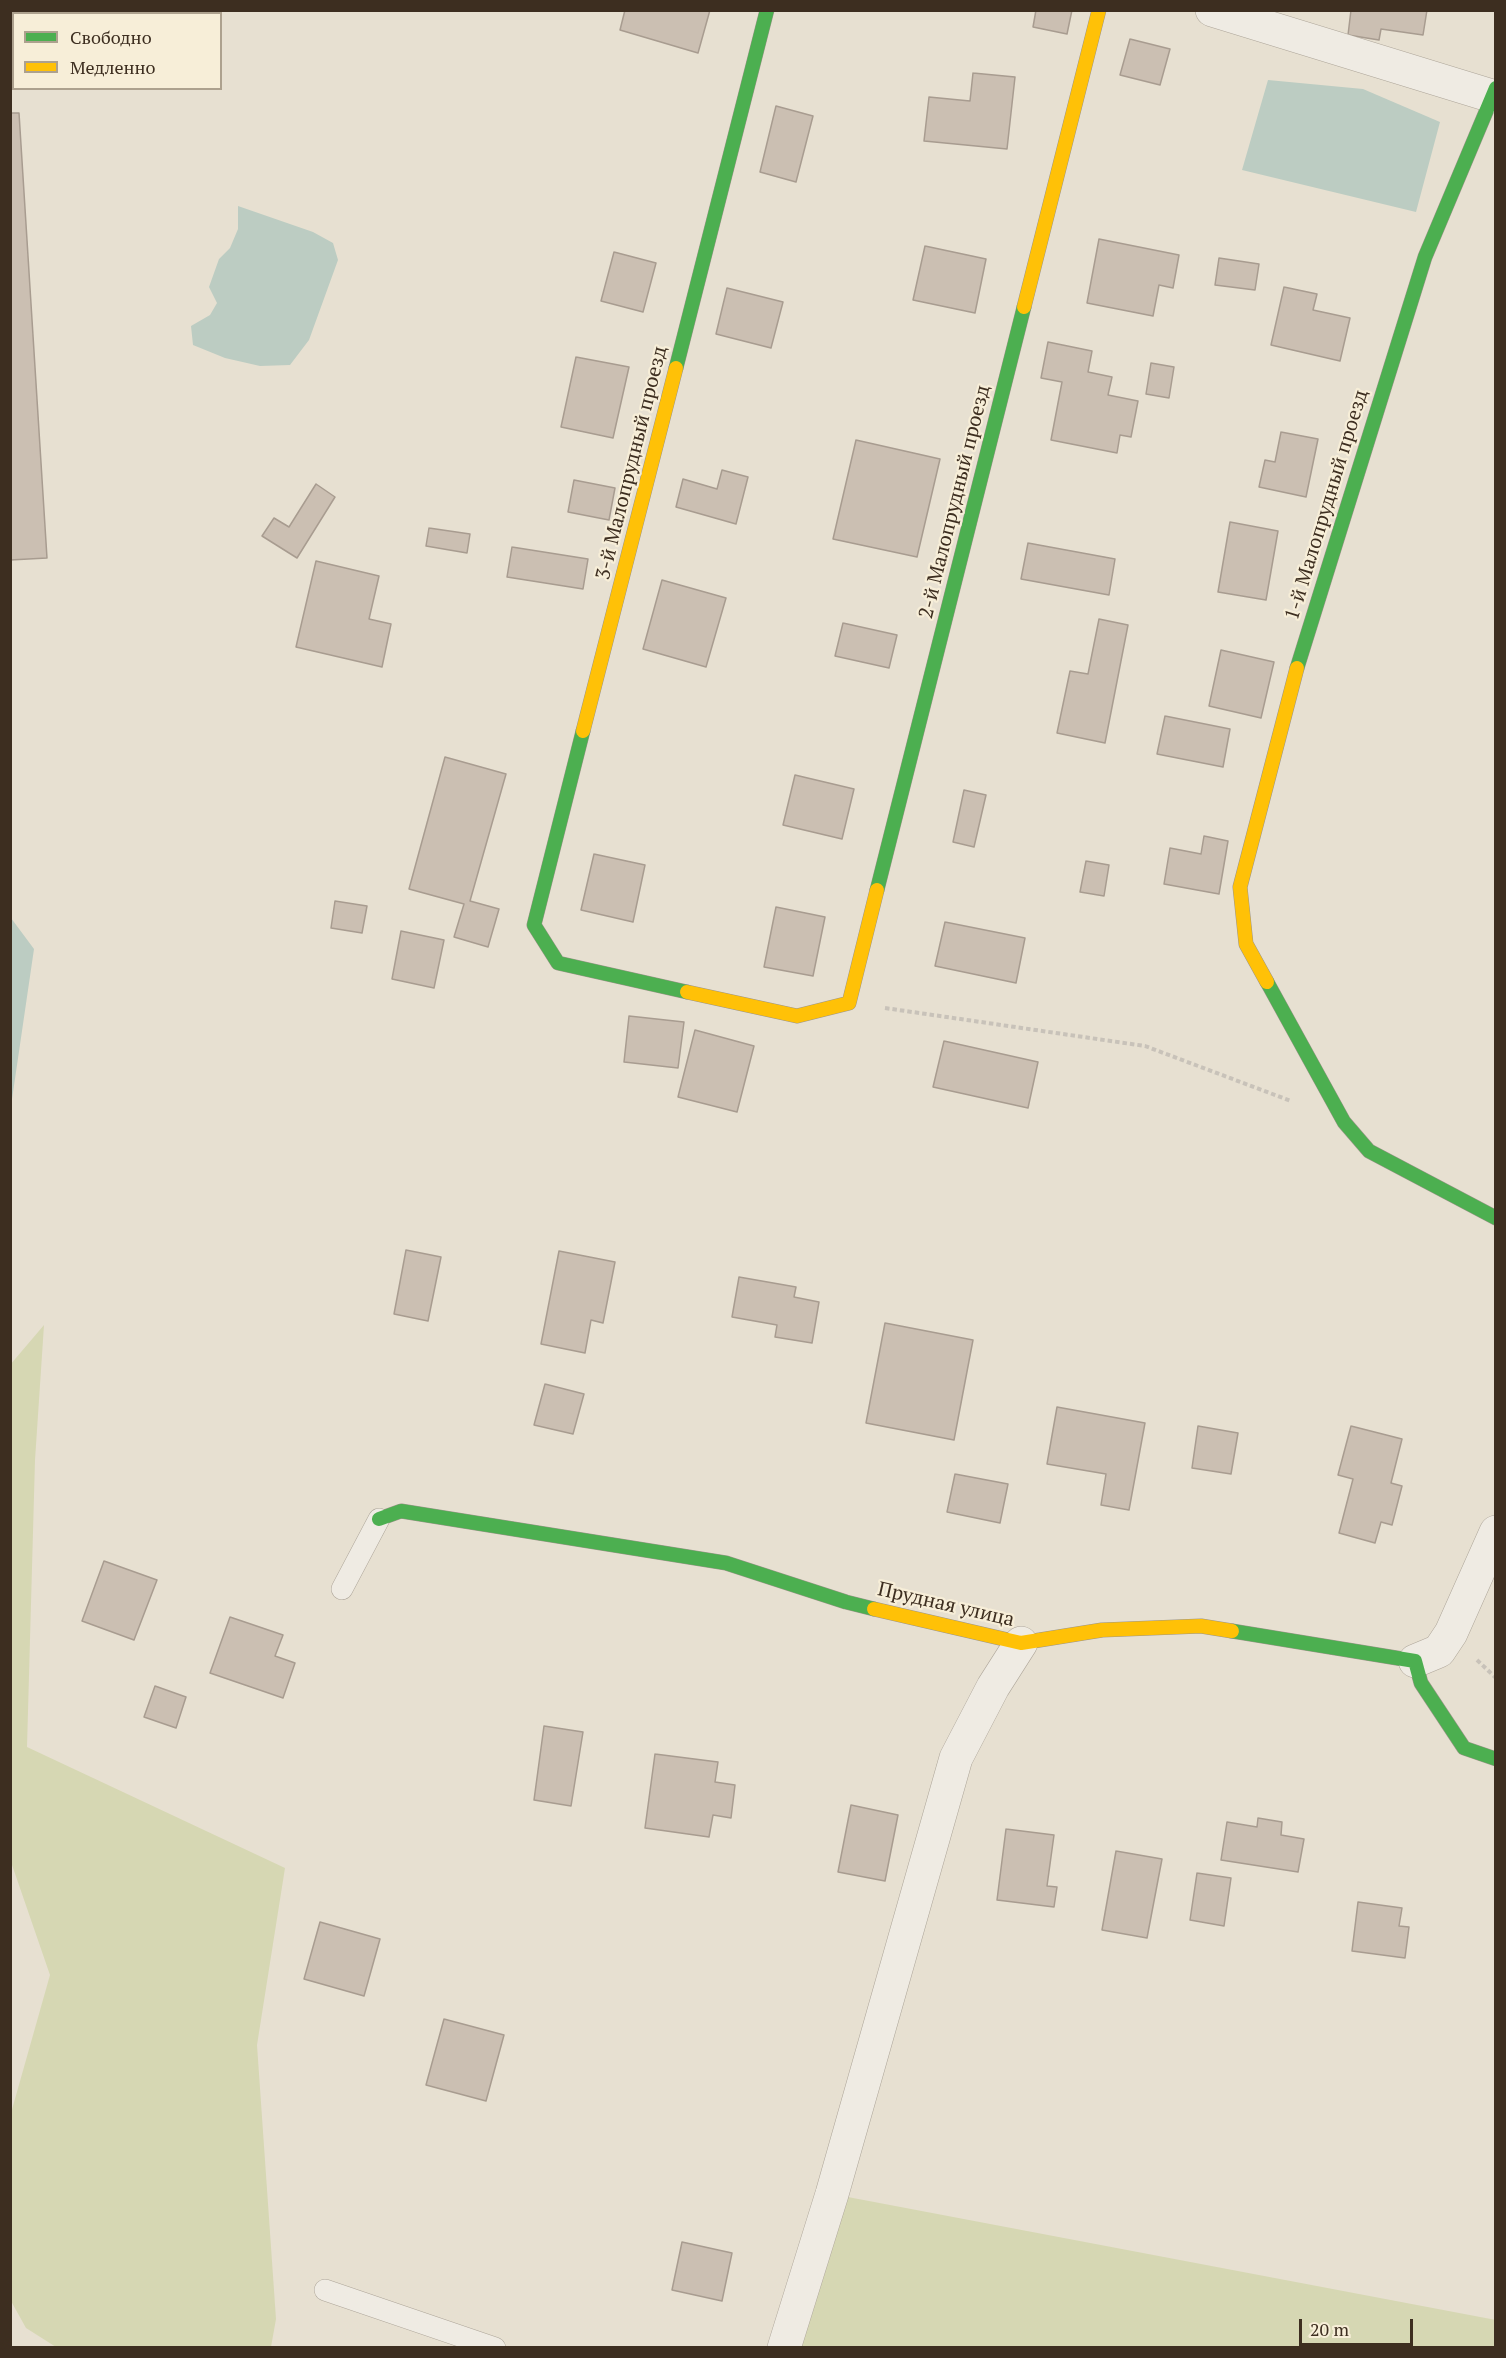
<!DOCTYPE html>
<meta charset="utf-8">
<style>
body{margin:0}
#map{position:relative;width:1506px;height:2358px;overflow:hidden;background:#e7e0d1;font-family:"PT Serif",serif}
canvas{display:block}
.frame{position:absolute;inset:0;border:12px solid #3d2e20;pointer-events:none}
.legend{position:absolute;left:12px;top:12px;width:210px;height:78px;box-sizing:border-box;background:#f7eed8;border:2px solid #ada18e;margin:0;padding:8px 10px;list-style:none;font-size:18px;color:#3d2e20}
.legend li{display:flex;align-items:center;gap:12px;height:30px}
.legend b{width:30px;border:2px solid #ada18e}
.scale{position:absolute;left:1299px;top:2319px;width:114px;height:27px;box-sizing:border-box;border:3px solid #3d2e20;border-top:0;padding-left:8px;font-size:18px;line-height:21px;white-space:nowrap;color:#3d2e20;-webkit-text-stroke:4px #f7eed8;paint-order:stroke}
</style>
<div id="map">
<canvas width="1506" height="2358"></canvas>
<div class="frame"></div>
<ul class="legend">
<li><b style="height:8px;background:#4caf50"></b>Свободно</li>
<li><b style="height:8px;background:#ffc107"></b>Медленно</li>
</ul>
<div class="scale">20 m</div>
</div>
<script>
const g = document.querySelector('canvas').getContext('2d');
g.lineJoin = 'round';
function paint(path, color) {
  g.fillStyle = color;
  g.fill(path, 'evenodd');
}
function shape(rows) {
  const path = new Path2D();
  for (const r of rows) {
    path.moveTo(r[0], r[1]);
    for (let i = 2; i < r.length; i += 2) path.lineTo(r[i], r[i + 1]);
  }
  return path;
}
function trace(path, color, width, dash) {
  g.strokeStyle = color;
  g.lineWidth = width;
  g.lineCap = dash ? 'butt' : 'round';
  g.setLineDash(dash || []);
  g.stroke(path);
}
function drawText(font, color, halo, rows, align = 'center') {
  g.font = font + ' "PT Serif",serif';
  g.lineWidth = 4.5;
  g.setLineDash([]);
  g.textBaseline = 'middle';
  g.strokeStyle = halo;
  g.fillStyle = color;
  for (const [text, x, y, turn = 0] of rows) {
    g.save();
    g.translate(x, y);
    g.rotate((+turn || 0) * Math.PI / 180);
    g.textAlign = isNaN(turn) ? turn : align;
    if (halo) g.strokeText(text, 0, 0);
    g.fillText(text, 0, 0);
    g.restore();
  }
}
const green = shape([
 [44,1325,35,1460,27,1747,285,1868,257,2045,276,2319,271,2347,56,2347,26,2328,11,2301,11,2113,50,1975,11,1862,10,1365],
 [832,2194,1496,2320,1495,2348,784,2348]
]);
const water = shape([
 [1268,80,1363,89,1440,122,1416,212,1242,170],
 [238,206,313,232,333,243,338,260,309,340,290,365,260,366,225,358,193,345,191,326,210,315,217,303,209,287,219,259,230,248,238,229],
 [11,918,34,949,11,1106]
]);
const building = shape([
 [10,10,156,10,156,14,14,14,14,74,10,74,10,10],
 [625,10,710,10,698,53,620,30,625,10],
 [1036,10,1072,10,1067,34,1033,27,1036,10],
 [1351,10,1427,10,1423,35,1381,29,1379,40,1348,35,1351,10],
 [1130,39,1170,49,1160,85,1120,75,1130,39],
 [973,73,1015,77,1007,149,924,141,929,97,970,101,973,73],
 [776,106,813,116,796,182,760,172,776,106],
 [10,113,19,113,47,558,10,560,10,113],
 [1099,239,1179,255,1173,288,1159,285,1153,316,1087,303,1099,239],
 [925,246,986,259,975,313,913,300,925,246],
 [614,252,656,263,643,312,601,301,614,252],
 [1219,258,1259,264,1255,290,1215,285,1219,258],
 [1284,287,1317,294,1313,310,1350,318,1340,361,1271,345,1284,287],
 [727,288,783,302,771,348,716,334,727,288],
 [1048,342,1092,351,1088,372,1112,377,1108,395,1138,401,1131,437,1120,435,1117,453,1051,440,1062,382,1041,378,1048,342],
 [576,357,629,367,613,438,561,427,576,357],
 [1151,363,1174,367,1169,398,1146,394,1151,363],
 [1281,432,1318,439,1306,497,1259,487,1265,460,1275,462,1281,432],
 [856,440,940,459,917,557,833,539,856,440],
 [722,470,748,477,736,524,676,507,683,479,717,489,722,470],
 [574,480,615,488,609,520,568,512,574,480],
 [316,484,335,497,297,558,262,536,274,518,289,527,316,484],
 [1230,522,1278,531,1266,600,1218,592,1230,522],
 [429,528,470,534,467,553,426,546,429,528],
 [1028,543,1115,559,1109,595,1021,579,1028,543],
 [512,547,588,559,583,589,507,577,512,547],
 [316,561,379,576,369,619,391,624,382,667,296,647,316,561],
 [662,580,726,598,706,667,643,649,662,580],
 [1099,619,1128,625,1105,743,1057,733,1070,671,1088,674,1099,619],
 [843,623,897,635,889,668,835,656,843,623],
 [1221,650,1274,662,1261,718,1209,706,1221,650],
 [1165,716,1230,729,1223,767,1157,754,1165,716],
 [445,757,506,774,470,901,499,909,488,947,454,937,464,904,409,889,445,757],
 [795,775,854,789,842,839,783,825,795,775],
 [964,790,986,795,974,847,953,842,964,790],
 [1204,836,1228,841,1219,894,1164,884,1170,848,1201,854,1204,836],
 [594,854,645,865,633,922,581,910,594,854],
 [1086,861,1109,865,1104,896,1080,892,1086,861],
 [335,901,367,906,362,933,331,928,335,901],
 [776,907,825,917,813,976,764,967,776,907],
 [945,922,1025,938,1016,983,935,966,945,922],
 [401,931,444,940,434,988,392,979,401,931],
 [629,1016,684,1022,678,1068,624,1062,629,1016],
 [695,1030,754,1046,737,1112,678,1097,695,1030],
 [944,1041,1038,1062,1028,1108,933,1087,944,1041],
 [406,1250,441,1257,428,1321,394,1314,406,1250],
 [559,1251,615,1262,603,1323,591,1320,585,1353,541,1344,559,1251],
 [739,1277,796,1287,794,1297,819,1302,812,1343,775,1337,777,1325,732,1317,739,1277],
 [885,1323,973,1340,954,1440,866,1423,885,1323],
 [545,1384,584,1394,573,1434,534,1425,545,1384],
 [1057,1407,1145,1423,1129,1510,1101,1505,1106,1474,1047,1464,1057,1407],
 [1198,1426,1238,1433,1231,1474,1192,1468,1198,1426],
 [1351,1426,1402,1439,1391,1483,1402,1486,1392,1525,1381,1522,1375,1543,1339,1533,1353,1479,1338,1475,1351,1426],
 [955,1474,1008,1484,1000,1523,947,1512,955,1474],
 [104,1561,157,1580,134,1640,82,1621,104,1561],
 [230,1617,283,1635,275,1656,295,1663,283,1698,210,1673,230,1617],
 [155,1686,186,1697,176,1728,144,1717,155,1686],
 [544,1726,583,1732,571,1806,534,1800,544,1726],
 [655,1754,718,1762,715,1782,735,1785,731,1818,713,1815,709,1837,645,1828,655,1754],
 [851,1805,898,1815,885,1881,838,1872,851,1805],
 [1258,1818,1282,1822,1281,1835,1304,1839,1298,1872,1221,1860,1227,1822,1257,1827,1258,1818],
 [1006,1829,1054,1835,1047,1886,1057,1887,1054,1907,997,1900,1006,1829],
 [1116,1851,1162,1859,1147,1938,1102,1930,1116,1851],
 [1197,1873,1231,1878,1224,1926,1190,1920,1197,1873],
 [1358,1902,1402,1908,1399,1926,1409,1927,1405,1958,1352,1951,1358,1902],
 [320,1922,380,1939,364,1996,304,1979,320,1922],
 [444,2019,504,2035,486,2101,426,2085,444,2019],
 [682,2242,732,2253,722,2301,672,2290,682,2242]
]);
const path = shape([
 [885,1008,1145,1046,1291,1101],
 [1477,1660,1496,1678]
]);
const lane = shape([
 [342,1589,379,1519],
 [325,2290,495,2348]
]);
const street = shape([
 [1212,10,1492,96],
 [1415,1661,1439,1651,1451,1633,1496,1532],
 [784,2348,832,2194,956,1758,993,1687,1021,1643]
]);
const fast = shape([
 [676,368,767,10],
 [1297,668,1425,257,1496,88],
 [583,731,534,925,558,963,687,992],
 [877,890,1024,307],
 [1267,982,1344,1122,1369,1151,1496,1218],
 [379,1519,401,1511,726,1563,846,1602,874,1609],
 [1232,1631,1415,1661,1421,1683,1464,1748,1496,1759]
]);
const slow = shape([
 [1024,307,1099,10],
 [583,731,676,368],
 [1267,982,1246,944,1240,887,1297,668],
 [687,992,797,1016,849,1003,877,890],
 [874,1609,1021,1643,1102,1630,1201,1626,1232,1631]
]);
const streetNames = [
 ["3-й Малопрудный проезд",632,463,-76],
 ["2-й Малопрудный проезд",955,502,-76],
 ["1-й Малопрудный проезд",1327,505,-73],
 ["Прудная улица",946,1605,13]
];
paint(green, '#d6d7b3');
paint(water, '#bcccc2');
paint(building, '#cbbfb2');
trace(building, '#a89c90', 1.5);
trace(lane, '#ada599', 22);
trace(street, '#ada599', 34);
trace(fast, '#9c958a', 15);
trace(slow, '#9c958a', 15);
trace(path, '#c8c2b9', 4, [4.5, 3]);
trace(lane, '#efebe3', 21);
trace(street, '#efebe3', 33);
trace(fast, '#4caf50', 14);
trace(slow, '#ffc107', 14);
drawText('20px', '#3d2e20', '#f7eed8', streetNames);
</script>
